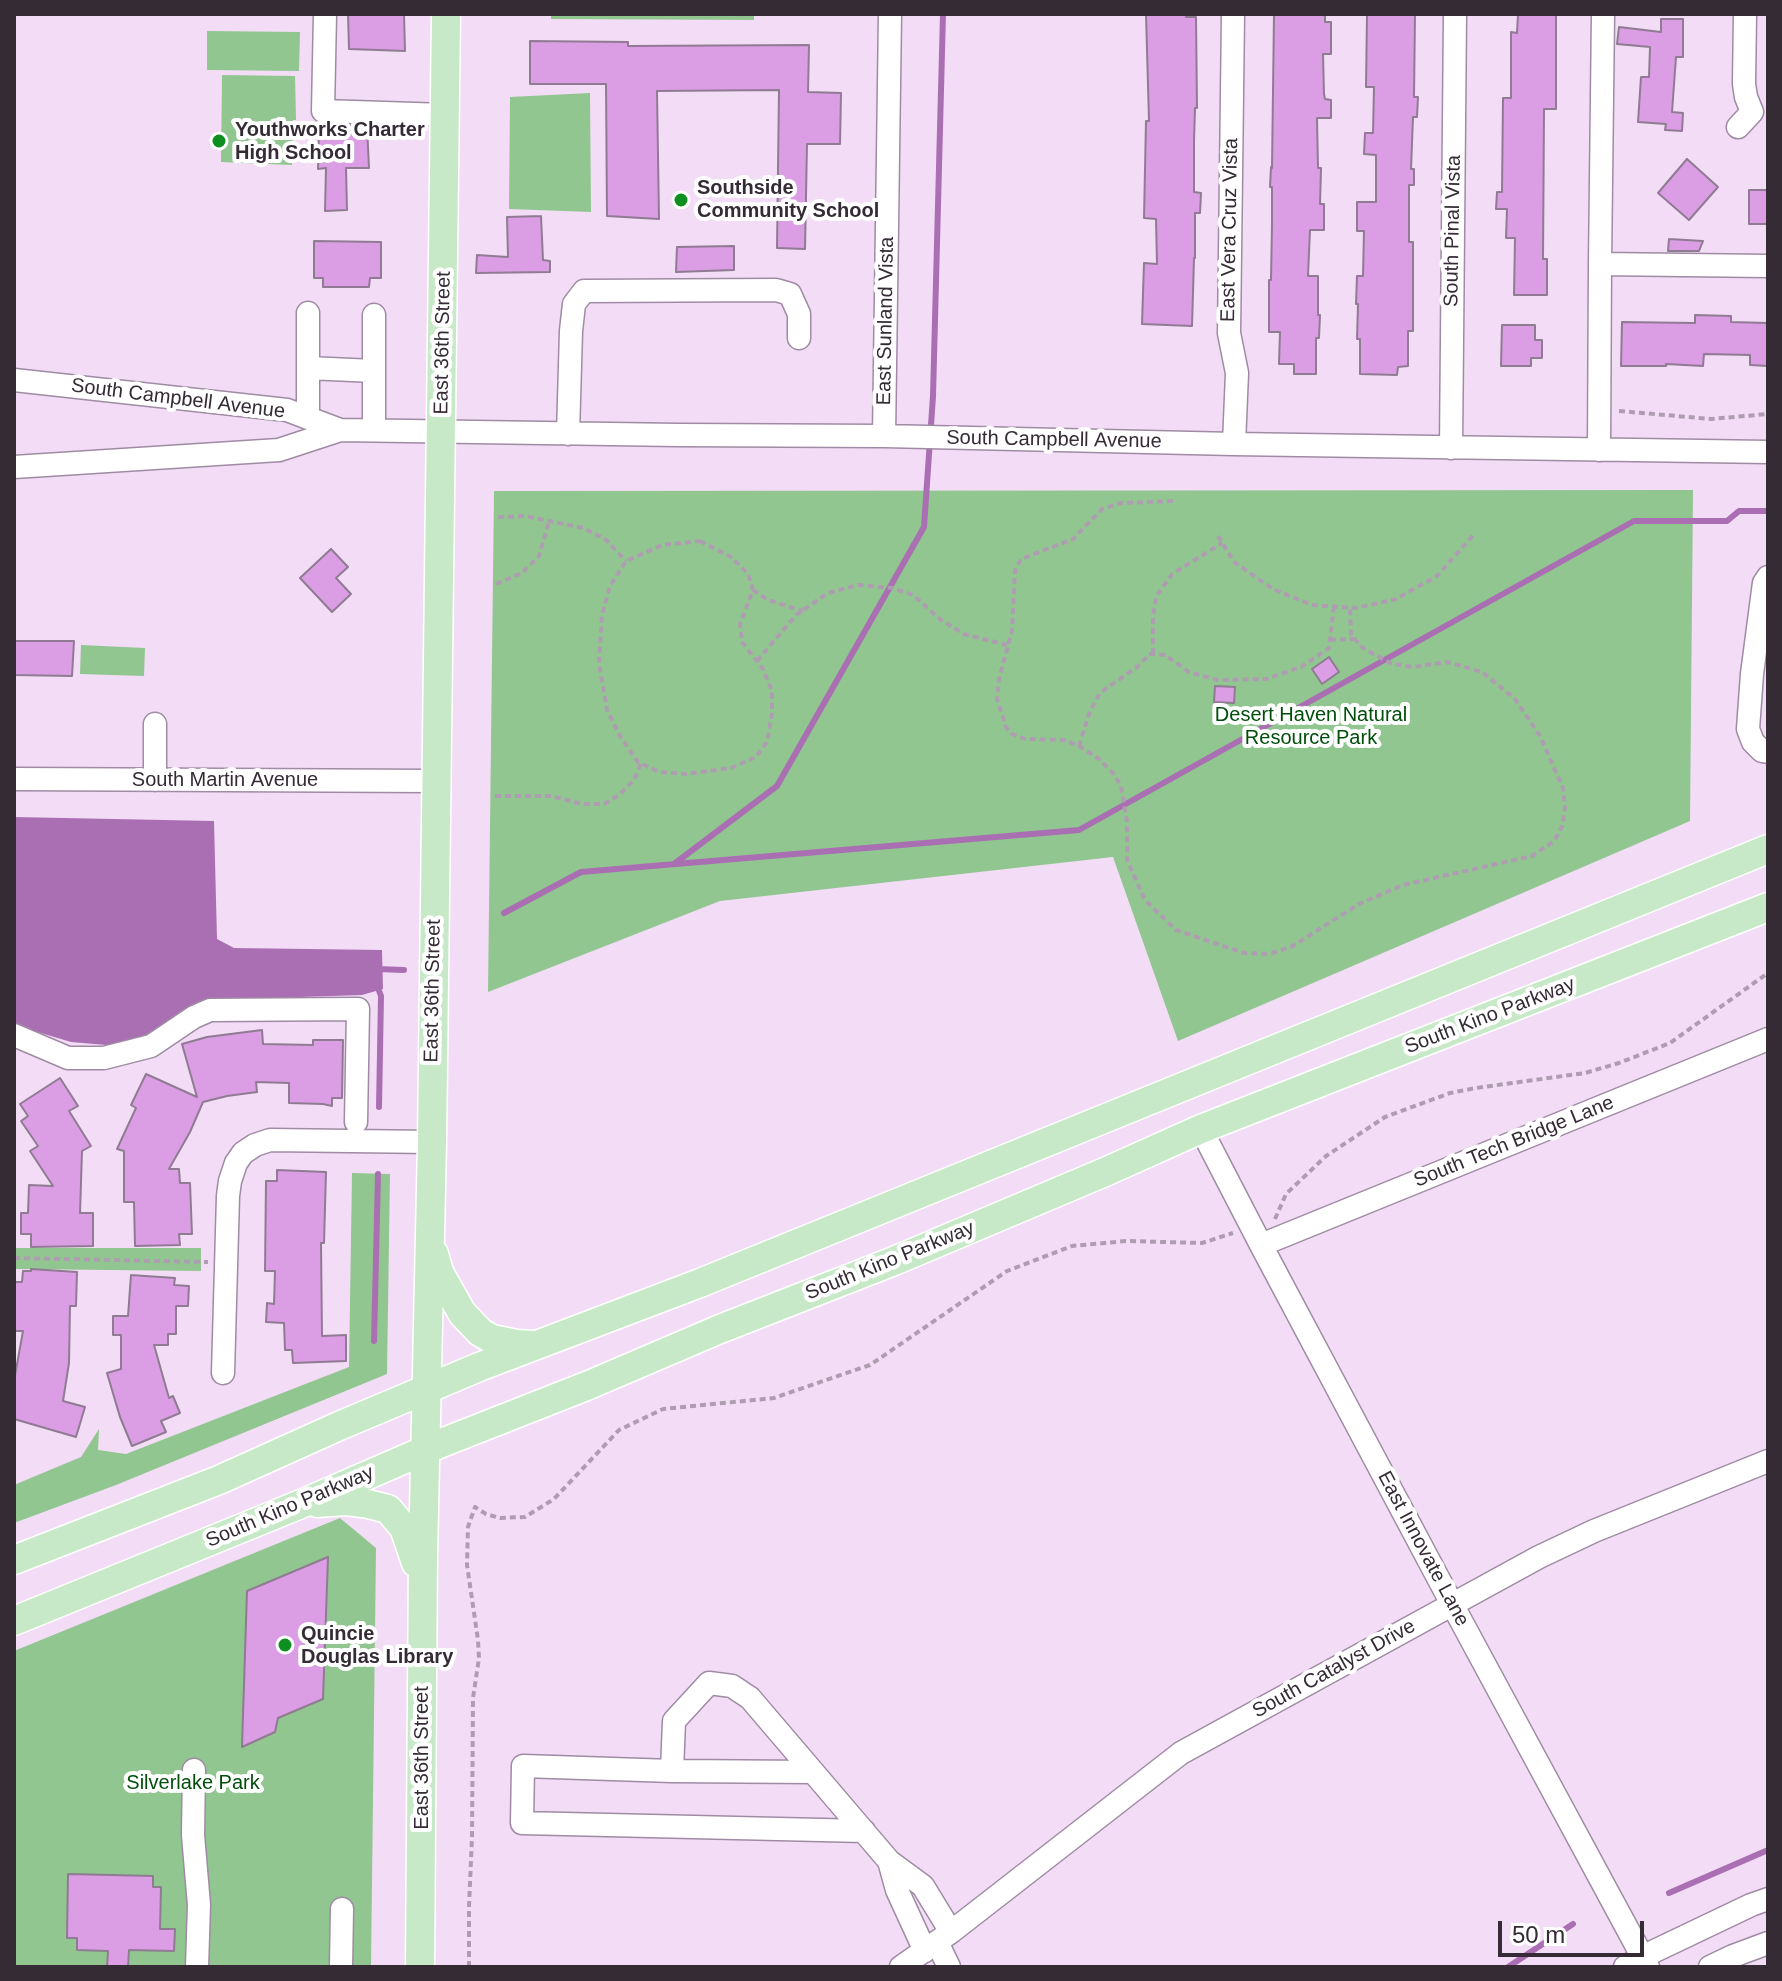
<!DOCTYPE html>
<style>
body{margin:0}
#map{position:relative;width:1782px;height:1981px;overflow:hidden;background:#f3ddf6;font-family:Helvetica,sans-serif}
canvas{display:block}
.frame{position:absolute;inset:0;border:16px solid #342b35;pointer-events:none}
.scale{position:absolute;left:1498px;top:1921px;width:146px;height:36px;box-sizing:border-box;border:4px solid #342b35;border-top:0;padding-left:10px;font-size:24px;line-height:28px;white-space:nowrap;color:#342b35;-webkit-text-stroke:6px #fff;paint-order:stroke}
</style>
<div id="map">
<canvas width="1782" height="1981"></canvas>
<div class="frame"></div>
<div class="scale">50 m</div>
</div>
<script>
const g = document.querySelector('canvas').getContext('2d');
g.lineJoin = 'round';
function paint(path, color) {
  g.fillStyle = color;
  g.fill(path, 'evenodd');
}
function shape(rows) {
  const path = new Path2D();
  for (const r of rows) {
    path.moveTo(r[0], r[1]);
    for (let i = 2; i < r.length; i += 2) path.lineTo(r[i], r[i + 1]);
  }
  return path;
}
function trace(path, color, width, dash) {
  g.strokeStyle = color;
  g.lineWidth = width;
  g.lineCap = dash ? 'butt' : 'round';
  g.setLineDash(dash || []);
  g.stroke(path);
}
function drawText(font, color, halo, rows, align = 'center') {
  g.font = font + ' Helvetica,sans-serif';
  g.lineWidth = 8;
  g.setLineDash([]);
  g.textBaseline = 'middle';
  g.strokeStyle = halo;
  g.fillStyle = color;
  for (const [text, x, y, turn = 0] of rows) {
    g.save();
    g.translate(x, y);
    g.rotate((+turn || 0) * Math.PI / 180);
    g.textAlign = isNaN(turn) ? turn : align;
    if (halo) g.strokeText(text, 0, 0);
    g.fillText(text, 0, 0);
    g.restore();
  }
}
const green = shape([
 [551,14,754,14,754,20,551,19],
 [207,31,300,32,299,71,207,70],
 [222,75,295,76,296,120,293,120,292,165,221,162],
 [590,93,591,212,509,209,510,97],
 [1693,490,1690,821,1178,1041,1113,857,720,901,488,992,494,491],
 [81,645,145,648,144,676,80,674],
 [352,1173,390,1174,387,1374,116,1485,14,1523,14,1485,81,1457,99,1429,98,1450,126,1454,349,1367],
 [14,1248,201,1248,201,1271,14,1269],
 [340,1518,376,1548,371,1967,14,1967,14,1651]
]);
const water = shape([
 [14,817,214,821,217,939,234,948,382,950,383,989,362,995,210,1000,142,1037,106,1045,71,1042,14,1025]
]);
const stream = shape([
 [674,864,777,786,924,527,933,396,943,14],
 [504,913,581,872,1079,830,1634,521,1727,521,1739,511,1768,511],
 [377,969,404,970],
 [376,983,381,996,379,1107],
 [374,1341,378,1174],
 [1669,1893,1768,1850],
 [1508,1967,1573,1924]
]);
const building = shape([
 [348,14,404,14,405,51,349,49,348,14],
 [1146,14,1186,14,1186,17,1196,17,1197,108,1195,108,1194,141,1194,192,1201,193,1200,213,1195,213,1195,258,1194,258,1192,326,1142,324,1144,263,1157,264,1156,219,1144,218,1146,121,1149,121,1146,14],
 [1274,14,1325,14,1325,22,1331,22,1331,54,1323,54,1324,94,1325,99,1331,100,1331,118,1317,118,1318,168,1321,168,1320,204,1324,204,1324,230,1310,230,1308,276,1318,276,1318,315,1320,315,1319,338,1316,338,1316,374,1294,374,1294,364,1279,364,1280,332,1269,332,1269,280,1271,280,1272,224,1272,187,1270,187,1271,167,1272,168,1274,14],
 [1367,14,1415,14,1414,97,1418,97,1417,117,1413,117,1411,169,1414,169,1414,185,1409,185,1409,242,1413,242,1413,331,1408,331,1408,366,1398,367,1397,375,1360,374,1360,339,1357,339,1358,304,1356,304,1357,276,1363,276,1364,231,1357,231,1357,202,1376,202,1376,155,1364,154,1365,133,1373,133,1374,87,1366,87,1367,14],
 [1518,14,1556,14,1556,109,1544,109,1543,259,1547,259,1547,295,1514,295,1515,238,1506,238,1507,209,1496,209,1497,192,1502,192,1503,98,1511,98,1511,32,1517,33,1518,14],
 [1661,19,1683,19,1683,57,1676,57,1672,112,1683,113,1682,131,1665,130,1666,124,1638,122,1641,77,1649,77,1650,47,1617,44,1619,27,1661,32,1661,19],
 [530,41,628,42,628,46,809,45,808,92,841,93,840,144,807,144,805,249,777,248,779,90,657,91,659,219,607,216,606,84,530,84,530,41],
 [319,124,367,126,369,168,346,168,347,210,325,211,326,168,318,169,319,124],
 [1687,159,1718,187,1689,220,1658,193,1687,159],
 [1749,190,1768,190,1768,224,1749,224,1749,190],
 [541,216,543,260,550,261,550,272,476,273,477,255,508,257,507,217,541,216],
 [1669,239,1703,241,1699,251,1668,251,1669,239],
 [314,241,381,242,381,278,370,278,369,287,323,287,323,278,314,278,314,241],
 [734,246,734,270,676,272,677,247,734,246],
 [1695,315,1731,316,1731,322,1768,323,1768,366,1750,365,1750,355,1704,354,1703,366,1666,364,1666,366,1621,366,1622,322,1695,323,1695,315],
 [1502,325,1535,325,1535,340,1542,340,1542,358,1531,358,1531,366,1501,366,1502,325],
 [331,549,348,567,336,578,351,594,332,612,300,578,331,549],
 [14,641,74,641,72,676,14,675,14,641],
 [1329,657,1339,672,1322,684,1312,669,1329,657],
 [1215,686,1235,687,1234,703,1214,702,1215,686],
 [262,1030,263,1044,313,1045,313,1040,343,1040,342,1098,332,1098,332,1106,323,1104,289,1103,289,1083,256,1082,257,1092,227,1096,203,1102,190,1132,169,1169,179,1169,180,1183,190,1183,192,1234,179,1234,180,1245,135,1246,134,1202,124,1202,124,1151,117,1149,136,1108,131,1105,146,1074,197,1097,182,1044,207,1037,262,1030],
 [60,1078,78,1106,69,1111,91,1146,82,1151,80,1213,93,1213,93,1246,31,1247,31,1234,21,1234,21,1213,28,1213,29,1185,53,1186,30,1151,38,1146,21,1121,28,1116,20,1104,60,1078],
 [277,1170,326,1172,324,1243,321,1243,322,1336,346,1335,346,1361,293,1363,292,1350,285,1350,284,1323,266,1322,267,1303,274,1304,275,1271,265,1271,266,1181,277,1181,277,1170],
 [31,1269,77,1272,76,1306,70,1306,69,1363,63,1401,85,1407,76,1437,14,1419,14,1381,23,1331,14,1331,14,1282,22,1282,23,1271,31,1271,31,1269],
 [131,1275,175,1278,174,1285,189,1286,188,1306,176,1306,176,1334,168,1334,168,1345,154,1345,169,1398,173,1396,180,1413,161,1421,166,1432,132,1446,120,1417,107,1373,121,1369,121,1335,113,1335,113,1316,128,1316,131,1275],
 [328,1557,323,1699,278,1718,275,1732,242,1747,247,1591,328,1557],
 [68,1874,153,1876,153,1887,161,1887,160,1929,175,1929,174,1951,129,1950,128,1967,107,1967,108,1951,77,1950,77,1938,67,1938,68,1874]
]);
const path = shape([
 [1619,411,1711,419,1768,414],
 [1173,501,1121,503,1102,509,1073,539,1021,559,1015,571,1012,631,999,679,997,699,1006,727,1012,734,1025,739,1064,740,1079,746,1099,759,1113,773,1121,786,1127,822,1127,860,1145,900,1176,930,1244,953,1269,954,1291,947,1359,904,1403,885,1532,856,1554,841,1562,827,1565,807,1563,788,1540,736,1515,699,1482,672,1447,662,1413,667,1392,664,1363,648,1351,635,1350,607],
 [498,517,525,516,583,528,605,539,626,561],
 [1218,536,1234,562,1273,589,1312,605,1356,608,1396,599,1437,576,1475,533],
 [700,541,731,557,748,574,753,590,740,624,742,642,763,669,772,691,772,714,767,742,756,757,731,768,686,774,659,772,638,762,621,738,607,710,599,663,602,615,610,586,626,561,662,545,700,541],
 [496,584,522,573,539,556,549,521],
 [753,590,768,600,803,611],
 [1330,640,1354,639],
 [1153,654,1153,617,1156,597,1172,574,1222,543],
 [757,661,796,615,828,593,858,585,893,588,913,595,941,620,964,634,1007,645],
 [1079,746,1090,711,1100,693,1137,667,1150,654,1165,655,1189,672,1218,680,1266,679,1301,667,1329,648,1334,606],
 [495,796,551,796,582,804,604,804,619,795,634,780,641,763],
 [1275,1219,1286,1194,1326,1156,1385,1117,1450,1093,1476,1088,1585,1073,1619,1063,1670,1043,1768,973],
 [14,1258,208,1262],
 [469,1967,469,1907,472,1837,473,1698,479,1658,478,1640,467,1565,468,1527,475,1507,486,1514,500,1518,525,1517,554,1499,619,1430,663,1409,774,1398,870,1365,1007,1271,1072,1246,1126,1241,1202,1243,1233,1233]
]);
const minor = shape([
 [325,14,323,111,445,115],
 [1233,14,1229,333,1237,373,1234,444],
 [1745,14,1744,84,1746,97,1752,112],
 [1738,127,1752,112],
 [1600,264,1603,14],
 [374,315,374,430],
 [308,368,374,371],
 [14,380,287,410,340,430],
 [308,418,308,313],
 [568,434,571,331,574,304,584,291,776,290,790,294,799,314,799,338],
 [884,436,890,14],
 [1451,448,1455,14],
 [1599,450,1600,264,1768,266],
 [14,467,279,450,340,430,678,435,884,436,1234,444,1768,452],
 [1768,577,1764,583,1752,674,1748,729,1753,742,1762,751,1768,752],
 [14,779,435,781],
 [155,780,155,724],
 [14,1035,68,1058,104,1058,151,1046,194,1017,210,1010,358,1009,356,1122],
 [1201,1129,1261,1245,1452,1604,1648,1967],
 [1261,1245,1768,1039],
 [223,1373,228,1196,230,1181,236,1163,243,1153,255,1145,270,1140,432,1142],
 [194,1770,193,1835,199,1905,197,1967],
 [672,1771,813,1772],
 [864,1831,522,1823,523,1766,672,1771,674,1721,709,1683,732,1686,750,1698,889,1861],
 [937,1942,949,1967],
 [925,1951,897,1890,889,1861,923,1886,951,1932],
 [341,1967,342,1909],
 [901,1967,951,1932,1181,1753,1539,1557,1594,1531,1768,1461],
 [1625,1967,1642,1957,1751,1905,1768,1899],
 [1710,1967,1733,1956,1768,1943]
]);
const major = shape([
 [434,1254,439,1272,462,1313,480,1332,492,1339,517,1344,533,1345],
 [317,1503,346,1501,368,1504,388,1509,404,1528,416,1563],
 [14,1560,219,1480,339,1426,479,1367,700,1283,1768,849],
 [14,1621,301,1504,444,1442,589,1385,720,1329,894,1261,1105,1172,1201,1129,1768,907],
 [420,1967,423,1556,432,1142,446,14]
]);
const markers = [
 [219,141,8,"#0d9020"],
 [681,200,8,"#0d9020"],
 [285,1645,8,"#0d9020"]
];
const poiNames = [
 ["Youthworks Charter",235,130],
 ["High School",235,153],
 ["Southside",697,188],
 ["Community School",697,211],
 ["Quincie",301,1634],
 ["Douglas Library",301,1657]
];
const streetNames = [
 ["East Vera Cruz Vista",1230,230,-89],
 ["South Pinal Vista",1453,231,-89],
 ["East Sunland Vista",886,321,-89],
 ["East 36th Street",443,343,-89],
 ["South Campbell Avenue",178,399,7],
 ["South Campbell Avenue",1054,440,1],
 ["South Martin Avenue",225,780],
 ["East 36th Street",433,991,-89],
 ["South Kino Parkway",1490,1016,-21],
 ["South Tech Bridge Lane",1514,1142,-22],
 ["South Kino Parkway",890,1261,-22],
 ["South Kino Parkway",290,1507,-23],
 ["East Innovate Lane",1423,1549,62],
 ["South Catalyst Drive",1334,1669,-29],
 ["East 36th Street",422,1758,-90]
];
const parkNames = [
 ["Desert Haven Natural",1311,715],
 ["Resource Park",1311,738],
 ["Silverlake Park",193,1783]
];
paint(green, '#91c690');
paint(water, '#aa6fb3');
trace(stream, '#aa6fb3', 6);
paint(building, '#db9ee5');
trace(building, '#8f7b92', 2);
trace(minor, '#9f8ba3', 25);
trace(major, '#fff', 31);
trace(path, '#ae9db1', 4, [6, 4]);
trace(minor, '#fff', 22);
trace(major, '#c8e9c7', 28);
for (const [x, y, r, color] of markers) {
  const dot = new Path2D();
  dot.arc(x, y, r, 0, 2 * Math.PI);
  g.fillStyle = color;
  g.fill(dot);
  trace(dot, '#fff', 3);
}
drawText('bold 20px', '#342b35', '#fff', poiNames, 'left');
drawText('20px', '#342b35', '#fff', streetNames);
drawText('20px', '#014e0b', '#fff', parkNames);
</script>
